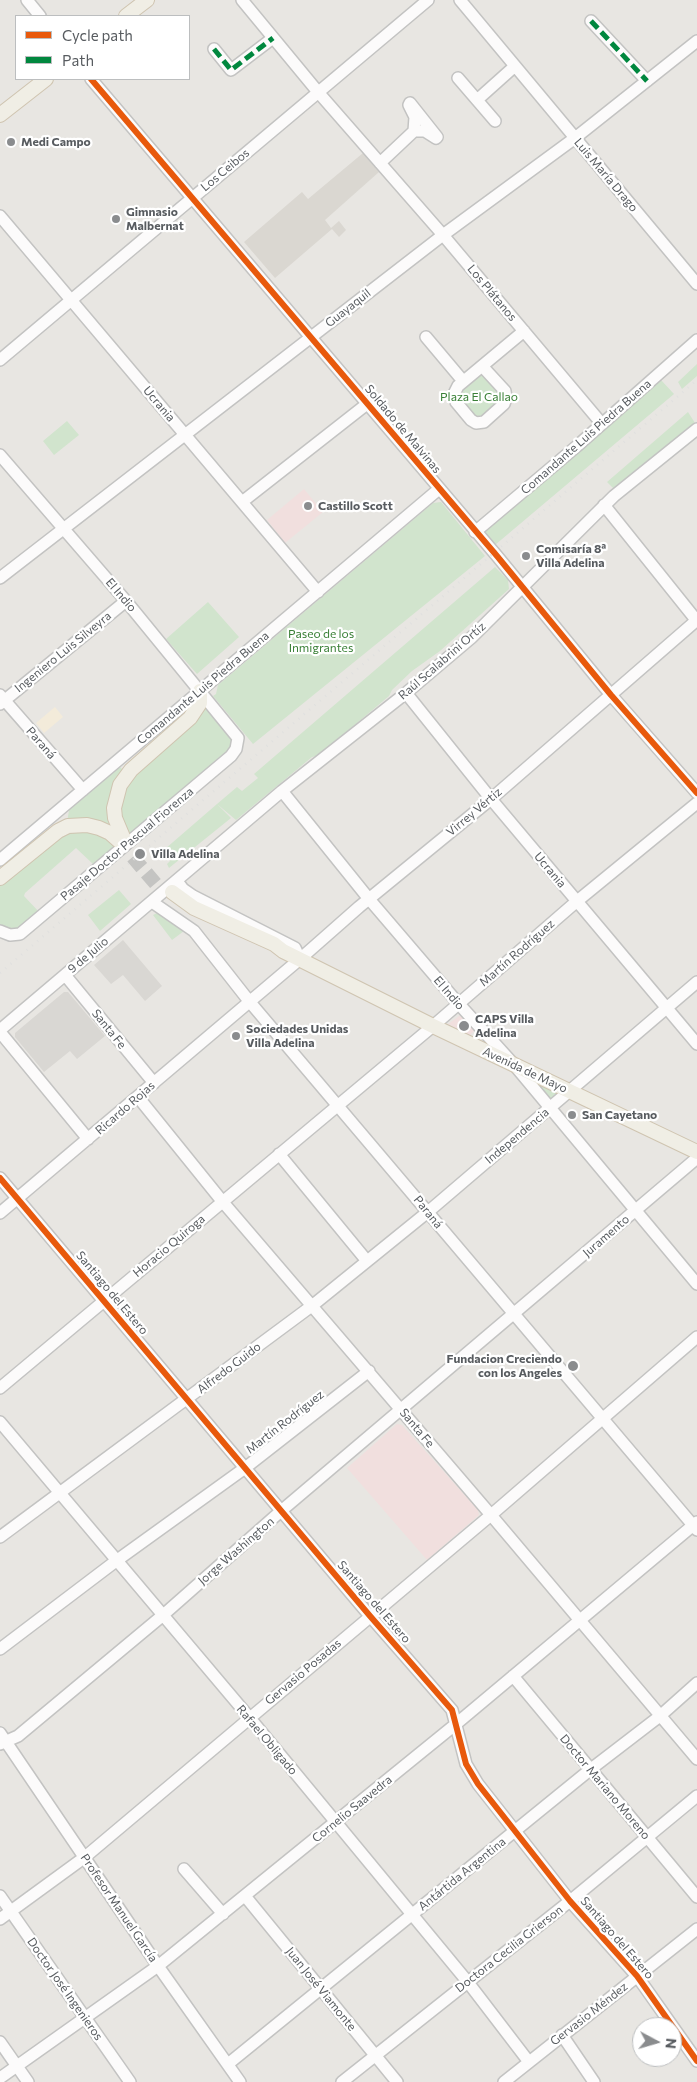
<!DOCTYPE html>
<meta charset="utf-8">
<style>
body{margin:0}
#map{position:relative;width:697px;height:2082px;overflow:hidden;background:#e8e6e2;font-family:Commissioner,sans-serif}
canvas{display:block}
.legend{position:absolute;left:15px;top:15px;width:175px;height:65px;box-sizing:border-box;background:#fff;border:1px solid #bcbebf;margin:0;padding:6px 9px;list-style:none;font-size:15px;color:#585c60}
.legend li{display:flex;align-items:center;gap:10px;height:25px}
.legend b{width:25px;border:1px solid #bcbebf}
.north{position:absolute;left:632px;top:2017px;width:50px;height:50px;box-sizing:border-box;background:#fff;border:1px solid #bcbebf;border-radius:50%;rotate:96deg;font-size:14px;font-weight:700;line-height:20px;text-align:center;color:#585c60}
.north::after{content:'';display:block;margin:auto;width:18px;height:22px;background:#8a8c8e;clip-path:polygon(50% 0,100% 100%,50% 72%,0 100%)}
</style>
<div id="map">
<canvas width="697" height="2082"></canvas>
<ul class="legend">
<li><b style="height:6px;background:#e8590c"></b>Cycle path</li>
<li><b style="height:6px;background:#00873e"></b>Path</li>
</ul>
<div class="north">N</div>
</div>
<script>
const g = document.querySelector('canvas').getContext('2d');
g.lineJoin = 'round';
function paint(path, color) {
  g.fillStyle = color;
  g.fill(path, 'evenodd');
}
function shape(rows) {
  const path = new Path2D();
  for (const r of rows) {
    path.moveTo(r[0], r[1]);
    for (let i = 2; i < r.length; i += 2) path.lineTo(r[i], r[i + 1]);
  }
  return path;
}
function trace(path, color, width, dash) {
  g.strokeStyle = color;
  g.lineWidth = width;
  g.lineCap = dash ? 'butt' : 'round';
  g.setLineDash(dash || []);
  g.stroke(path);
}
function drawText(font, color, halo, rows, align = 'center') {
  g.font = font + ' Commissioner,sans-serif';
  g.lineWidth = 4.5;
  g.setLineDash([]);
  g.textBaseline = 'middle';
  g.strokeStyle = halo;
  g.fillStyle = color;
  for (const [text, x, y, turn = 0] of rows) {
    g.save();
    g.translate(x, y);
    g.rotate((+turn || 0) * Math.PI / 180);
    g.textAlign = isNaN(turn) ? turn : align;
    if (halo) g.strokeText(text, 0, 0);
    g.fillText(text, 0, 0);
    g.restore();
  }
}
const commercial = shape([
 [55,707,63,717,44,733,36,723]
]);
const industrial = shape([
 [123,940,162,986,145,1001,123,975,111,984,94,965],
 [64,992,68,992,105,1036,77,1059,70,1051,44,1072,15,1037,15,1033]
]);
const education = shape([
 [363,153,379,172,325,220,331,228,339,221,346,230,339,237,332,229,275,278,244,242,302,192,308,199]
]);
const medical = shape([
 [304,489,323,512,285,543,267,520],
 [462,1014,477,1028,470,1035,448,1024],
 [397,1424,402,1425,478,1510,479,1515,427,1560,347,1468]
]);
const green = shape([
 [697,364,697,376,682,389,678,382],
 [482,371,501,392,501,397,499,403,484,417,477,418,472,416,459,400,464,385],
 [661,380,674,394,495,545,483,533],
 [688,412,695,423,614,489,607,482],
 [67,421,79,435,54,455,43,441],
 [441,502,485,556,253,744,213,696,216,694,218,685,433,503],
 [495,567,508,580,509,589,440,651,412,671,392,690,389,696,318,756,312,757,236,820,217,804,237,787,242,791,258,778,254,774],
 [208,602,239,637,197,674,166,639],
 [204,702,232,740,231,747,227,754,130,834,121,819,119,808,126,782],
 [119,766,123,770,115,827,67,822,70,805],
 [217,804,231,818,169,868,167,864,172,859,165,849],
 [91,830,117,844,94,865,76,848,25,893,24,896,40,913,17,931,7,930,0,925,0,884,58,836,70,831],
 [119,890,131,904,100,931,88,915],
 [157,913,165,917,184,931,172,940,153,915],
 [539,1083,559,1092,549,1101,536,1086]
]);
const majorTunnel = shape([
 [119,841,167,897]
]);
const minor = shape([
 [27,0,40,16],
 [242,0,318,92,443,235,602,424],
 [460,0,697,284],
 [591,21,647,81],
 [214,49,231,70,273,38],
 [458,78,495,121],
 [91,79,497,556,611,695,697,793],
 [477,100,515,66],
 [380,163,414,131,425,131,436,138,437,137,410,103,409,105,415,117,414,131],
 [0,216,318,592],
 [426,337,463,381],
 [0,360,428,0],
 [482,366,505,391,506,398,504,404,484,422,476,423,471,420,456,402,454,394,458,386,524,331],
 [0,455,126,601,238,738,236,749,231,756,20,934,10,935,0,931],
 [242,502,367,404],
 [604,505,697,621],
 [475,532,577,446,697,340],
 [0,578,443,235,575,138,697,41],
 [406,693,491,799,697,1044],
 [0,695,83,790],
 [0,704,126,601],
 [282,791,369,899,458,1003,516,1067,697,1284],
 [0,860,439,489],
 [177,881,183,889,193,896,295,948,300,959],
 [152,902,194,931,249,1001,697,1530],
 [65,975,154,1083],
 [0,1030,282,791,406,693,471,638,614,496,697,429],
 [0,1032,88,1139],
 [138,1097,222,1201,491,1515,697,1759],
 [279,1154,367,1261],
 [0,1178,370,1616,452,1710,466,1764,478,1784,570,1901,637,1976,697,2061],
 [0,1213,300,959,359,907,491,799,697,620],
 [0,1388,433,1026,576,902,697,803],
 [0,1422,249,1717,467,1981,529,2062],
 [0,1537,313,1305,429,1211,697,982],
 [0,1649,116,1561,245,1468,369,1371],
 [513,1676,697,1897],
 [0,1733,158,1966,240,2082],
 [0,1744,18,1736,162,1616,281,1511,697,1158],
 [184,1869,223,1914],
 [0,1896,130,2082],
 [245,1896,397,2082],
 [0,1919,85,1857,491,1515,697,1337],
 [562,2035,594,2082],
 [0,2042,28,2082],
 [228,2064,591,1769,660,1716,697,1683],
 [0,2078,158,1966,456,1724,697,1522],
 [342,2082,570,1901,697,1796],
 [504,2082,697,1929]
]);
const major = shape([
 [126,16,147,0],
 [0,115,46,79],
 [123,837,115,818,114,808,120,785,131,770,190,718,200,703,200,691],
 [0,878,58,831,68,826,87,825,99,828,110,833,119,841],
 [172,892,194,908,274,944,283,951,433,1026,697,1152]
]);
const rail = shape([
 [0,973,697,380]
]);
const quiet = shape([
 [591,21,647,81],
 [214,49,231,70,273,38]
]);
const cycleway = shape([
 [91,79,497,556,611,695,697,793],
 [0,1178,370,1616,452,1710,466,1764,478,1784,570,1901,637,1976,697,2061]
]);
const markers = [
 [11,142,5,"#8a8c8e"],
 [116,219,5,"#8a8c8e"],
 [308,506,5,"#8a8c8e"],
 [526,556,5,"#8a8c8e"],
 [140,854,6,"#8a8c8e"],
 [464,1026,6,"#8a8c8e"],
 [236,1036,5,"#8a8c8e"],
 [572,1115,5,"#8a8c8e"],
 [573,1366,6,"#8a8c8e"]
];
const poiNames = [
 ["Medi Campo",21,142],
 ["Gimnasio",126,212],
 ["Malbernat",126,226],
 ["Castillo Scott",318,506],
 ["Comisaría 8ª",536,549],
 ["Villa Adelina",536,563],
 ["Villa Adelina",151,854],
 ["CAPS Villa",475,1019],
 ["Adelina",475,1033],
 ["Sociedades Unidas",246,1029],
 ["Villa Adelina",246,1043],
 ["San Cayetano",582,1115],
 ["Fundacion Creciendo",562,1359,"right"],
 ["con los Angeles",562,1373,"right"]
];
const streetNames = [
 ["Los Ceibos",225,170,-40],
 ["Luis María Drago",606,175,50],
 ["Los Plátanos",492,293,50],
 ["Guayaquil",348,308,-38],
 ["Ucrania",159,404,50],
 ["Soldado de Malvinas",403,429,50],
 ["Comandante Luis Piedra Buena",586,437,-41],
 ["El Indio",121,595,49],
 ["Ingeniero Luis Silveyra",63,652,-39],
 ["Raúl Scalabrini Ortíz",442,661,-41],
 ["Comandante Luis Piedra Buena",203,688,-40],
 ["Paraná",41,743,49],
 ["Virrey Vértiz",474,812,-40],
 ["Pasaje Doctor Pascual Fiorenza",127,844,-40],
 ["Ucrania",550,870,50],
 ["Martín Rodríguez",517,953,-41],
 ["9 de Julio",88,955,-40],
 ["El Indio",449,993,49],
 ["Santa Fe",109,1029,51],
 ["Avenida de Mayo",525,1070,25],
 ["Ricardo Rojas",125,1108,-41],
 ["Independencia",517,1136,-40],
 ["Paraná",428,1212,51],
 ["Juramento",606,1236,-41],
 ["Horacio Quiroga",169,1246,-40],
 ["Santiago del Estero",112,1293,50],
 ["Alfredo Guido",229,1368,-37],
 ["Martín Rodríguez",285,1422,-38],
 ["Santa Fe",417,1428,50],
 ["Jorge Washington",236,1551,-41],
 ["Santiago del Estero",374,1602,49],
 ["Gervasio Posadas",303,1672,-40],
 ["Rafael Obligado",267,1740,50],
 ["Doctor Mariano Moreno",605,1787,50],
 ["Cornelio Saavedra",352,1809,-39],
 ["Antártida Argentina",462,1874,-39],
 ["Profesor Manuel García",119,1908,56],
 ["Santiago del Estero",617,1938,49],
 ["Doctora Cecilia Grierson",509,1949,-38],
 ["Doctor José Ingenieros",65,1989,55],
 ["Juan José Viamonte",321,1989,51],
 ["Gervasio Méndez",589,2014,-38]
];
const parkNames = [
 ["Plaza El Callao",479,397],
 ["Paseo de los",321,634],
 ["Inmigrantes",321,648]
];
paint(commercial, '#f3ebda');
paint(industrial, '#d9d7d3');
paint(education, '#dad7d1');
paint(medical, '#f1dfde');
paint(green, '#d1e4cd');
trace(majorTunnel, '#c4c4c2', 14, [14, 7]);
trace(minor, '#c3c3c2', 14);
trace(major, '#cfc4b0', 16);
trace(minor, '#fcfbfb', 11);
trace(major, '#f0eee5', 14);
trace(rail, '#e0e0df', 2.5, [1, 6]);
trace(quiet, '#00873e', 5, [10, 5]);
trace(cycleway, '#e8590c', 6);
for (const [x, y, r, color] of markers) {
  const dot = new Path2D();
  dot.arc(x, y, r, 0, 2 * Math.PI);
  g.fillStyle = color;
  g.fill(dot);
  trace(dot, '#fff', 2);
}
drawText('bold 12px', '#585c60', '#fff', poiNames, 'left');
drawText('12px', '#585c60', '#fff', streetNames);
drawText('12px', '#3a8037', '#fff', parkNames);
</script>
